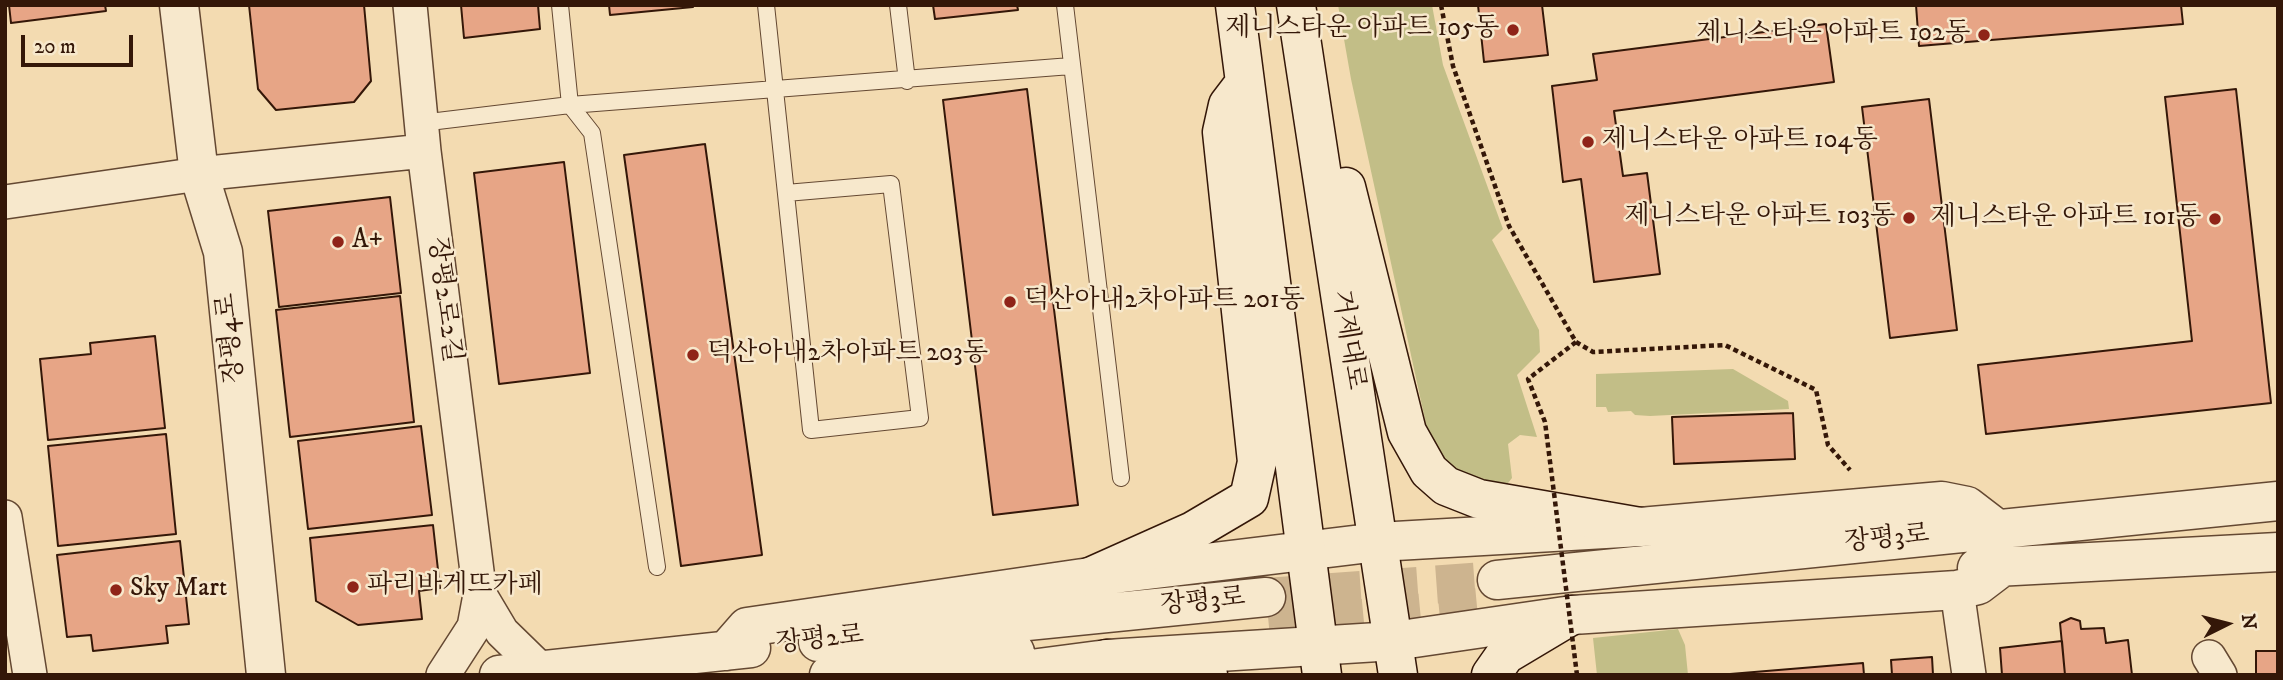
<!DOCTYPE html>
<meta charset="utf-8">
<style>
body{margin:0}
#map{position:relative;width:2283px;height:680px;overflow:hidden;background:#f3dbb1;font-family:"IM FELL DW Pica",serif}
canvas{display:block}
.frame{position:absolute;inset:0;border:7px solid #341708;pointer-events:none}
.north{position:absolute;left:2192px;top:589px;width:70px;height:70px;-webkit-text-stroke:5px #f7e8cc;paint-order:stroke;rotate:84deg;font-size:19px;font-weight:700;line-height:28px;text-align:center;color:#341708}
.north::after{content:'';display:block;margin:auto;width:24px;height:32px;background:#341708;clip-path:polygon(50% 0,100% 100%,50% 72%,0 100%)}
.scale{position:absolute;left:21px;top:35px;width:112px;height:32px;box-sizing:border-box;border:4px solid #341708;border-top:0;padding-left:9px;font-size:21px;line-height:24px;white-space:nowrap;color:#341708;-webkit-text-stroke:5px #f7e8cc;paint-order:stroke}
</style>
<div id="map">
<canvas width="2283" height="680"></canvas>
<div class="frame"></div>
<div class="north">N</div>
<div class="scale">20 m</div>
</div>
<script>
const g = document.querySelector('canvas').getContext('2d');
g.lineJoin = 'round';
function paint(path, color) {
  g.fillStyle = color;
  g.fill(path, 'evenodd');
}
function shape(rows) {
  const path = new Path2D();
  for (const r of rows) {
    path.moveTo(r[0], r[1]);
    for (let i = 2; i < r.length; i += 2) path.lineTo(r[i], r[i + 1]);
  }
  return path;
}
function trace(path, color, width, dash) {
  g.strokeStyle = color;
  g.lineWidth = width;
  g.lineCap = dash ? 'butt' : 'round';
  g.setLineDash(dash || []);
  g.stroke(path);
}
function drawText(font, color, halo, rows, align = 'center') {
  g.font = font + ' "IM FELL DW Pica","Noto Serif KR",serif';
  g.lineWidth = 5;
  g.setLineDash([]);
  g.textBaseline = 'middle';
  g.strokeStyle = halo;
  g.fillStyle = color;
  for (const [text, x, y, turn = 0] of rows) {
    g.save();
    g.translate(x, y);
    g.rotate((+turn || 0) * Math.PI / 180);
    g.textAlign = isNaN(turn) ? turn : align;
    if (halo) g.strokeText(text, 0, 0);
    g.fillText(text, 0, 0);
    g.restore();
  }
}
const green = shape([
 [1338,5,1432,5,1443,65,1503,229,1492,240,1539,330,1540,352,1517,375,1537,437,1520,435,1508,444,1512,478,1504,488,1445,465,1431,447,1351,79],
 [1733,369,1788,401,1789,409,1650,416,1635,415,1631,411,1608,412,1606,407,1596,407,1596,374],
 [1678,629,1685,645,1688,675,1597,675,1593,638]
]);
const building = shape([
 [9,5,105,5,106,11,11,23,9,5],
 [249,5,364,5,371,81,354,102,276,110,258,89,249,5],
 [461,5,538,5,540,29,464,38,461,5],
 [609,5,693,5,693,7,610,15,609,5],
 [933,5,1017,5,1018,10,935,19,933,5],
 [1478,5,1542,5,1548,55,1484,62,1478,5],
 [1916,5,2181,5,2183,24,1919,46,1916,5],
 [1826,24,1834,82,1614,111,1623,176,1647,173,1660,274,1594,282,1581,179,1563,182,1552,86,1597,80,1593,54,1826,24],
 [1027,89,1078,505,993,515,943,100,1027,89],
 [2236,89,2271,403,1986,434,1978,365,2192,341,2165,97,2236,89],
 [1929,99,1957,330,1890,338,1862,107,1929,99],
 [705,144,762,555,681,566,624,155,705,144],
 [564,162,590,373,499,384,474,173,564,162],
 [390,197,401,293,279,307,268,211,390,197],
 [400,296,414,422,290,437,276,310,400,296],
 [155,336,165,428,48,440,40,359,91,354,90,343,155,336],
 [1793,413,1795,459,1674,464,1672,417,1793,413],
 [421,426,432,515,308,529,298,441,421,426],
 [166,434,176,534,58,546,48,446,166,434],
 [433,525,440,588,419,591,422,619,358,625,316,601,310,538,433,525],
 [180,541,189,624,166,626,168,643,93,651,91,635,67,637,57,555,180,541],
 [2071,618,2080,621,2081,629,2104,628,2106,643,2128,640,2132,675,2065,675,2060,623,2071,618],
 [2062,641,2065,675,2002,675,2000,648,2062,641],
 [2256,651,2278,651,2278,675,2256,675,2256,651],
 [1932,657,1933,675,1892,675,1891,660,1932,657],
 [1863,663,1864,675,1730,675,1730,674,1863,663]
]);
const tertiaryTunnel = shape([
 [1266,597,1497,580],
 [1269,627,1490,606]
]);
const path = shape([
 [1441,5,1453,66,1509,226,1576,342,1593,352,1725,345,1816,390,1828,445,1850,470]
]);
const service = shape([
 [560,5,570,105,592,133,657,567],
 [766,5,811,430,920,418,891,184,786,193],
 [898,5,907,81],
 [1065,5,1121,478],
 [421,123,570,105,1071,66]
]);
const minor = shape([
 [410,5,424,151,480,595,474,627,443,675],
 [5,202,199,174,424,151],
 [5,517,30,675],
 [1957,590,1969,675],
 [480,595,502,632,541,670],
 [2209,657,2220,675]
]);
const tertiary = shape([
 [179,5,199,174,223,252,266,675],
 [1977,568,2278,552],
 [1497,580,2278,501],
 [818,642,1266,597],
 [726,651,747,627,1090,577,1378,542,1640,527,1942,501,1967,506,1997,529],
 [499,675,751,648],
 [829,675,1015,652],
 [985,675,1107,659,1394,641,1572,615,1957,590,1978,585,2003,566]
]);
const secondary = shape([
 [1235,5,1322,675],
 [1296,5,1398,675],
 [1346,187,1407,432,1429,471,1446,486,1479,499,1640,527],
 [1090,577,1193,531,1249,498,1257,462,1222,132,1228,105,1244,84],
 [1107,659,1208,675],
 [1491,675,1505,655,1572,615]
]);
const pathBridge = shape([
 [1576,342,1528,379,1545,422,1577,675]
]);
const markers = [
 [1513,30,7,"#8f2418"],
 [1984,35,7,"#8f2418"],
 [1588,142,7,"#8f2418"],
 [1909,218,7,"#8f2418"],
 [2215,219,7,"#8f2418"],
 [338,242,7,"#8f2418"],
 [1010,302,7,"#8f2418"],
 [693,355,7,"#8f2418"],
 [353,587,7,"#8f2418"],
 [116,590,7,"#8f2418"]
];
const poiNames = [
 ["제니스타운 아파트 105동",1499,30,"right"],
 ["제니스타운 아파트 102동",1970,35,"right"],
 ["제니스타운 아파트 104동",1602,142],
 ["제니스타운 아파트 103동",1895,218,"right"],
 ["제니스타운 아파트 101동",2201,219,"right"],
 ["A+",352,242],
 ["덕산아내2차아파트 201동",1024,302],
 ["덕산아내2차아파트 203동",707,355],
 ["파리바게뜨카페",367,587],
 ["Sky Mart",130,590]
];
const streetNames = [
 ["장평2로2길",443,300,83],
 ["장평4로",232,338,-96],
 ["거제대로",1347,340,81],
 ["장평3로",1887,540,-6],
 ["장평3로",1203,603,-6],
 ["장평2로",820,641,-6]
];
paint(green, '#c2be87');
paint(building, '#e7a586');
trace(building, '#341708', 2);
trace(tertiaryTunnel, '#cdb48f', 38, [38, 19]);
trace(service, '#644832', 18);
trace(minor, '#644832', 36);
trace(tertiary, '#644832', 41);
trace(secondary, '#341708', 41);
trace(path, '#341708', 4.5, [5, 3.5]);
trace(service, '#f7e8cc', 16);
trace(minor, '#f7e8cc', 33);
trace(tertiary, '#f7e8cc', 38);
trace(secondary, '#f7e8cc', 38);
trace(pathBridge, '#341708', 4.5, [5, 3.5]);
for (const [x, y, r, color] of markers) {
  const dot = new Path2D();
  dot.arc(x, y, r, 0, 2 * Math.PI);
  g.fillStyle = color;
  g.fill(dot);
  trace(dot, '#f7e8cc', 2.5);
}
drawText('26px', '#341708', '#f7e8cc', poiNames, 'left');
drawText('26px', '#341708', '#f7e8cc', streetNames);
</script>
